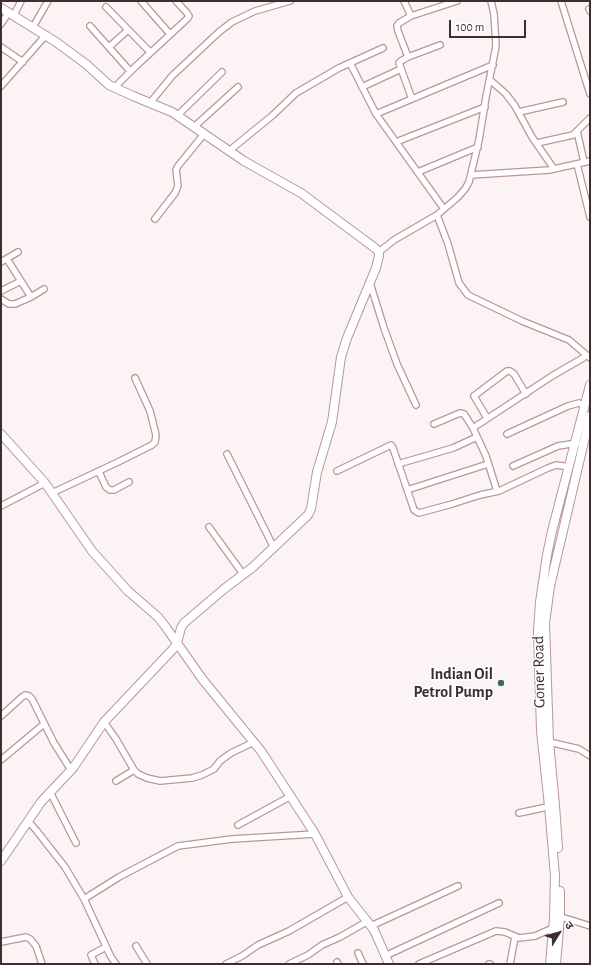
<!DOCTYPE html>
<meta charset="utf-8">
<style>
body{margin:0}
#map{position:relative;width:591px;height:965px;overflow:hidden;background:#fcf4f4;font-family:"Alegreya Sans","Noto Sans Devanagari",sans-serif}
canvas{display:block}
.frame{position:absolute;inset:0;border:2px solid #3d2f30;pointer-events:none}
.north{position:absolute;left:539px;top:913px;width:40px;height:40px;-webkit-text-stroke:3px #fff;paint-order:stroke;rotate:53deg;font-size:11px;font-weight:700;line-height:16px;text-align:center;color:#3d2f30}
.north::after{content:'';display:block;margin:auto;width:14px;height:18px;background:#3d2f30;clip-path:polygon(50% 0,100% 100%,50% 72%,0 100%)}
.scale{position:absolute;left:449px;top:20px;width:77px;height:18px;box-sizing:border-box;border:2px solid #3d2f30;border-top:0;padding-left:5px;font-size:12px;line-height:14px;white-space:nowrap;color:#3d2f30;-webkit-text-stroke:3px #fff;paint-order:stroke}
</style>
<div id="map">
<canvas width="591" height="965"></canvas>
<div class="frame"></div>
<div class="north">उ</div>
<div class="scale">100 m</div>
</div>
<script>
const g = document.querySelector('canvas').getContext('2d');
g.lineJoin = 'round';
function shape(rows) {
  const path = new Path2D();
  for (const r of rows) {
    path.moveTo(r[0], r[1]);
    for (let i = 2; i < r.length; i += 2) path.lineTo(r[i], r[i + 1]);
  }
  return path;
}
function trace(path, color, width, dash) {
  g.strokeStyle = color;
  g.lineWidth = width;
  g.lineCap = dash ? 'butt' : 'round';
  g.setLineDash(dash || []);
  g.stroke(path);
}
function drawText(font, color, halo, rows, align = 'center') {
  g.font = font + ' "Alegreya Sans",sans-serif';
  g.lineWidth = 3;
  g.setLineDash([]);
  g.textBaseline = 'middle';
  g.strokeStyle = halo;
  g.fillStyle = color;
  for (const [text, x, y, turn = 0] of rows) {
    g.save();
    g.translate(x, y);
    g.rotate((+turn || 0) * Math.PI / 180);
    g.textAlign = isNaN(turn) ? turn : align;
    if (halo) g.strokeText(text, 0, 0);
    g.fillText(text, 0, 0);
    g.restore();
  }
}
const street = shape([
 [141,1,170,34],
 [404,1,411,16],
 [561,1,590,94],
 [106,7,150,52],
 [589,9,590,11],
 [14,15,21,1],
 [1,24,9,12],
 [90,26,130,71],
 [33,27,48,1],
 [1,47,23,62],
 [109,47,128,30],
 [408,57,398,31,397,26,399,23,411,16,457,1],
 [350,63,376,114,444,209],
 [490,80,506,94,515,106,532,137,554,169],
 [1,86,46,35],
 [362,87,401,69],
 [114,88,135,67,188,18,189,16,187,13,176,1],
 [412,99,399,63,401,61,408,57,440,45],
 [150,103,172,76,219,32,232,22,255,11,290,1],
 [519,112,563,102],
 [376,114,493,65],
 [178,115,222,72],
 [194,127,238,87],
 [577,131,584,162],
 [396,142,485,107],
 [537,143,573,135,590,118],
 [229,151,273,115,296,93,339,68,383,48],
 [577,164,590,217],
 [418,172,478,147],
 [471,175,549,170,590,161],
 [437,215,448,244,459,283,468,295,522,321,569,340,590,358],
 [155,219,175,193,178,186,176,170,178,166,204,134],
 [379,252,394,240,437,215,458,197,465,189,469,182,479,140,486,97,496,46,494,14,491,1],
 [7,259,31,297],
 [1,262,18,252],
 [370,283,384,328,397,364,416,405],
 [1,291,21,281],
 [1,299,9,304,15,304,31,297,44,289],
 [487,418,474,396,507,371,510,371,514,374,526,394],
 [434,424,460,413,464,414,473,428,486,456,497,491],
 [473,428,552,376,583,358,586,355],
 [507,434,568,406,579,403,585,405],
 [227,454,274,548],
 [398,464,453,448,477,437],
 [513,466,558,446,577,443],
 [337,471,391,445,393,448,412,504,414,510,419,513,452,504,480,495,499,491,548,468,556,465,570,467],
 [99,472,106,487,110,490,114,490,129,482],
 [407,490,488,464],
 [52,493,118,462,152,445,155,442,156,435,150,411,135,378],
 [1,506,45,483],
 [209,527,243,574],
 [1,716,22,697,25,695,29,696,32,699,54,743,71,770],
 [104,722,116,739,134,770,138,774,147,778,160,781,192,778,202,775,214,769,220,761,231,753,254,742],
 [549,742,579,749,590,756],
 [1,760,44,724],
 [116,781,134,770],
 [50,792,76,843],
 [519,813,552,806],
 [28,821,36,830,65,867,84,899,111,957,116,964],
 [238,825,291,796],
 [84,899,119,877,178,846,232,839,315,834],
 [558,916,590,926],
 [371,926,458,886],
 [1,942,26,937,30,939,36,946,42,964],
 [136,946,147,964],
 [358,953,363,964],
 [385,956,499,903],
 [337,962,338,964],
 [95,964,91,955,106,947],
 [226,964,242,956,258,945,289,931,348,897],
 [289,964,308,955,322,945,340,937,368,921],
 [419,964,496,931,505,932,519,938,535,936,553,928],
 [489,964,490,964],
 [510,964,515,937]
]);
const secondary = shape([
 [1,8,56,42,86,64,109,85,133,96,172,112,244,161,301,193,375,248,379,252,379,256,376,268,347,338,341,357,332,422,317,472,311,509,308,515,253,567,224,589,184,623,181,628,177,643,174,648,104,722,73,768,41,802,1,861],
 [1,434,45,483,92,551,128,591,158,617,165,626,203,680,261,751,315,834,348,897,374,930,389,964],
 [558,848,555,805,549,742,545,623,550,586,590,416],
 [550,964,554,918,555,876,549,806,541,731,538,631,540,602,547,555,552,531,590,385],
 [556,964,560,917,560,891]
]);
const markers = [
 [501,683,4,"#377059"]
];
const streetNames = [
 ["Goner Road",539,672,-91]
];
const poiNames = [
 ["Indian Oil",493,674],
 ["Petrol Pump",493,692]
];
trace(street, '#b99799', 8);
trace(secondary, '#b99799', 10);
trace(street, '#fff', 5.5);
trace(secondary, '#fff', 8);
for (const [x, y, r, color] of markers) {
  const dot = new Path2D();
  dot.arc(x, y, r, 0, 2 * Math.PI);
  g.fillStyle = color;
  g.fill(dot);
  trace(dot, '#fff', 1.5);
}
drawText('16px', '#3d2f30', '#fff', streetNames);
drawText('bold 16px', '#3d2f30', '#fff', poiNames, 'right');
</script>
